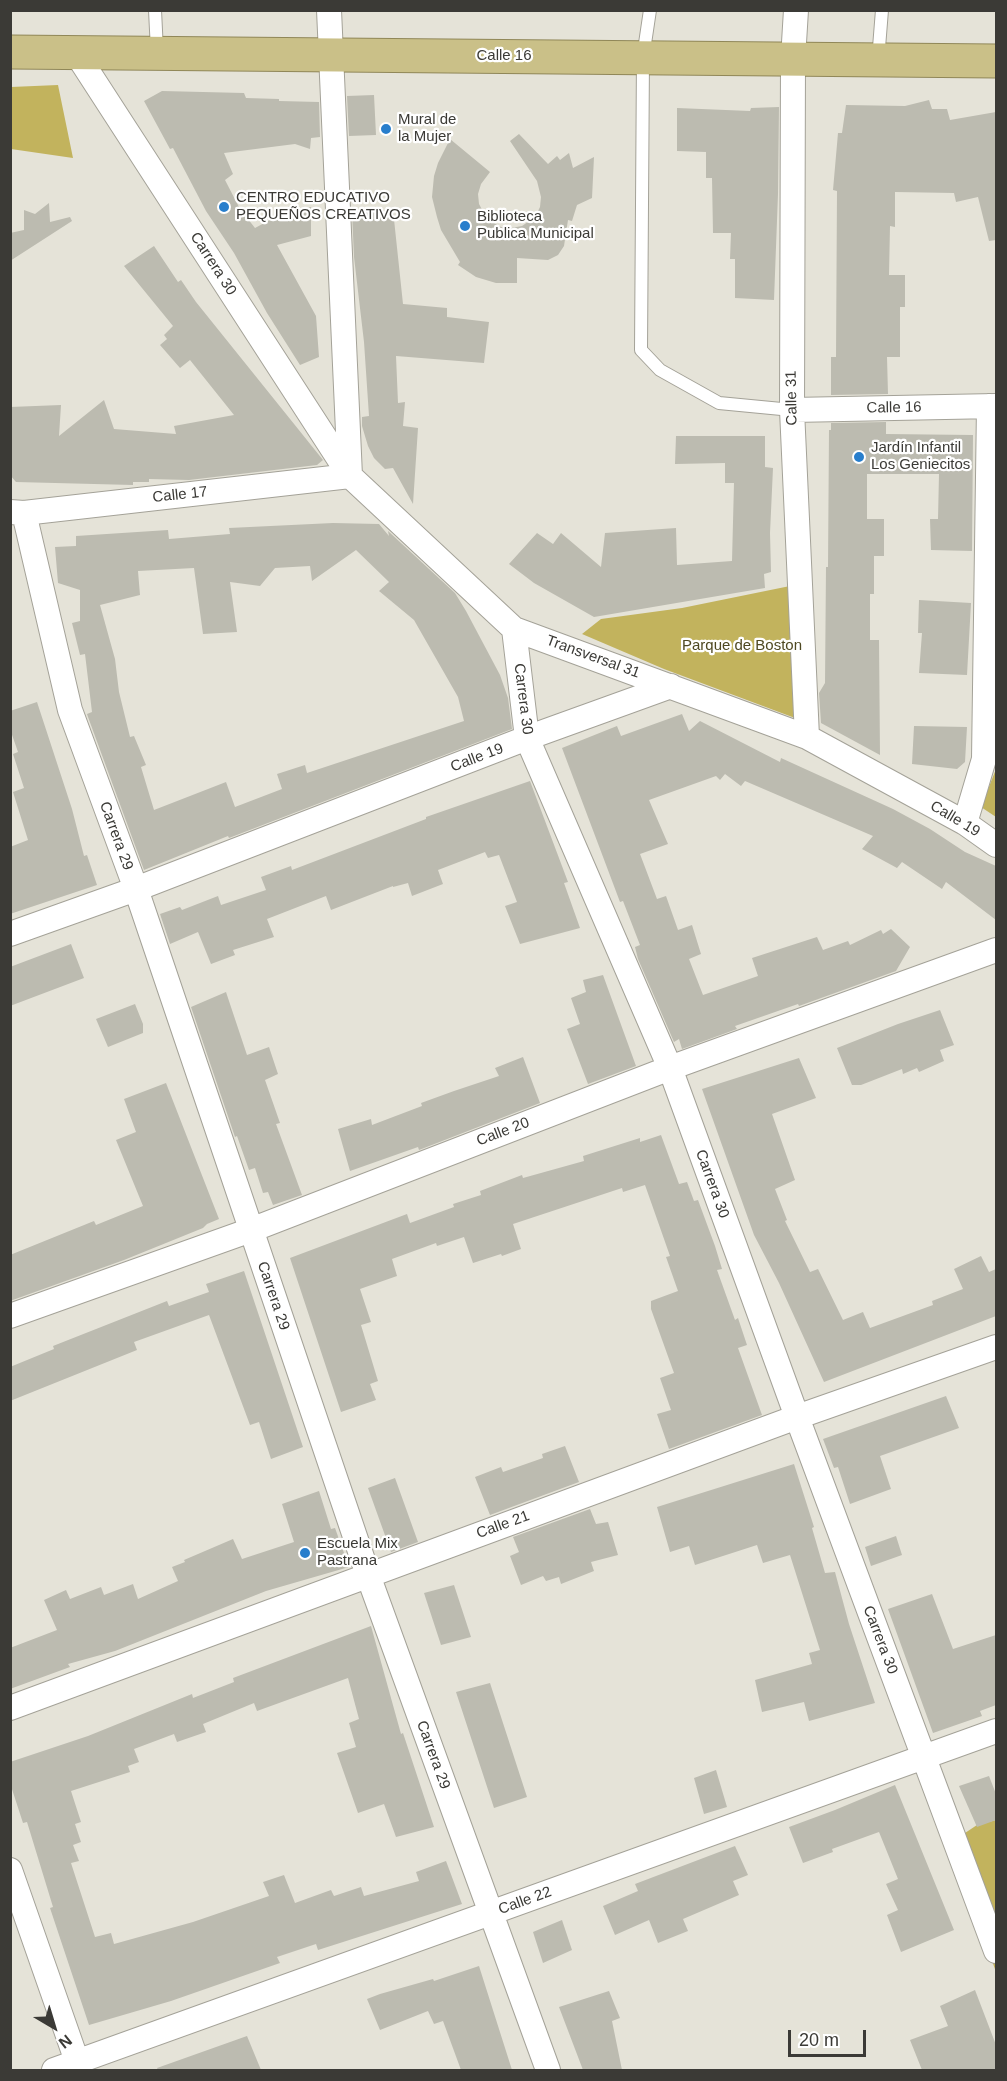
<!DOCTYPE html>
<meta charset="utf-8">
<style>
body{margin:0}
#map{position:relative;width:1007px;height:2081px;overflow:hidden;background:#e5e3d8;font-family:Arial,sans-serif}
canvas{display:block}
.frame{position:absolute;inset:0;border:12px solid #3b3a36;pointer-events:none}
.north{position:absolute;left:24px;top:1997px;width:60px;height:60px;-webkit-text-stroke:4px #fff;paint-order:stroke;rotate:142deg;font-size:16px;font-weight:700;line-height:24px;text-align:center;color:#3b3a36}
.north::after{content:'';display:block;margin:auto;width:21px;height:27px;background:#3b3a36;clip-path:polygon(50% 0,100% 100%,50% 72%,0 100%)}
.scale{position:absolute;left:788px;top:2030px;width:78px;height:27px;box-sizing:border-box;border:3px solid #3b3a36;border-top:0;padding-left:8px;font-size:18px;line-height:21px;white-space:nowrap;color:#3b3a36;-webkit-text-stroke:4px #fff;paint-order:stroke}
</style>
<div id="map">
<canvas width="1007" height="2081"></canvas>
<div class="frame"></div>
<div class="north">N</div>
<div class="scale">20 m</div>
</div>
<script>
const g = document.querySelector('canvas').getContext('2d');
g.lineJoin = 'round';
function paint(path, color) {
  g.fillStyle = color;
  g.fill(path, 'evenodd');
}
function shape(rows) {
  const path = new Path2D();
  for (const r of rows) {
    path.moveTo(r[0], r[1]);
    for (let i = 2; i < r.length; i += 2) path.lineTo(r[i], r[i + 1]);
  }
  return path;
}
function trace(path, color, width, dash) {
  g.strokeStyle = color;
  g.lineWidth = width;
  g.lineCap = dash ? 'butt' : 'round';
  g.setLineDash(dash || []);
  g.stroke(path);
}
function drawText(font, color, halo, rows, align = 'center') {
  g.font = font + ' Arial,sans-serif';
  g.lineWidth = 4.5;
  g.setLineDash([]);
  g.textBaseline = 'middle';
  g.strokeStyle = halo;
  g.fillStyle = color;
  for (const [text, x, y, turn = 0] of rows) {
    g.save();
    g.translate(x, y);
    g.rotate((+turn || 0) * Math.PI / 180);
    g.textAlign = isNaN(turn) ? turn : align;
    if (halo) g.strokeText(text, 0, 0);
    g.fillText(text, 0, 0);
    g.restore();
  }
}
const green = shape([
 [58,85,73,158,11,149,11,87],
 [790,586,795,718,664,669,582,634,601,619,682,608],
 [996,769,996,817,981,807],
 [996,1820,996,1972,950,1843,977,1825]
]);
const building = shape([
 [162,91,244,93,246,98,279,99,279,101,319,102,320,137,311,138,310,149,295,144,224,153,233,174,225,180,240,209,255,228,283,213,311,207,311,236,277,245,316,316,319,357,300,365,267,313,234,253,206,211,173,148,170,149,144,101],
 [374,95,376,135,349,136,347,96],
 [929,100,932,109,947,109,950,120,996,112,996,240,989,241,978,197,956,202,954,193,895,192,895,227,890,226,889,275,905,275,905,307,900,307,900,357,887,357,888,394,831,395,831,357,836,357,837,191,833,190,838,133,842,133,846,105,905,106],
 [779,107,778,194,774,300,735,298,735,259,730,259,731,233,713,233,712,178,706,178,706,152,677,151,677,108,750,111,751,108],
 [519,134,548,164,557,156,560,160,569,153,573,168,594,157,592,198,577,205,572,221,568,220,564,246,558,255,548,260,517,258,517,283,496,283,476,277,458,265,460,262,441,230,437,217,432,197,434,176,438,163,450,139,490,172,481,184,478,194,479,204,487,219,501,227,511,228,522,226,535,217,540,207,541,197,537,181,510,141],
 [49,203,50,222,70,217,72,221,10,261,10,233,24,230,24,210,35,214],
 [393,210,403,304,447,308,447,317,489,322,484,363,396,356,398,403,405,402,403,426,418,428,413,504,393,468,385,469,374,458,368,446,362,426,362,417,369,416,364,342,354,257,352,212],
 [154,246,178,282,181,280,196,302,323,460,317,465,189,480,149,479,149,482,133,482,133,485,16,482,10,475,10,407,61,405,59,436,104,400,114,429,176,434,174,426,234,415,190,360,180,368,160,345,167,339,164,335,173,326,124,266],
 [886,422,886,434,973,435,972,551,931,550,930,519,938,519,939,474,867,474,867,519,884,519,884,556,874,556,874,594,870,594,870,640,879,640,880,755,821,723,819,693,825,683,826,567,828,567,829,430,831,430,831,423],
 [676,436,765,436,765,467,773,468,770,533,771,572,764,574,765,588,594,617,534,583,509,564,537,533,553,544,561,533,601,567,605,533,676,528,677,565,732,561,734,483,725,483,725,463,675,464],
 [333,523,379,524,389,536,388,531,455,593,466,611,500,675,508,698,512,729,229,838,228,836,144,870,88,717,87,714,92,712,85,654,80,655,72,623,80,621,80,590,58,583,55,547,76,546,76,536,168,530,169,539,230,534,229,528],
 [356,550,389,582,379,591,414,620,458,697,464,721,307,773,305,765,277,774,282,789,235,807,226,782,154,810,141,767,146,765,134,736,130,737,119,692,115,659,100,605,140,595,138,571,194,568,203,634,237,632,230,582,260,586,275,568,310,566,312,581],
 [919,600,971,603,967,675,919,673,922,633,918,633],
 [37,702,72,809,84,856,87,855,97,885,10,914,10,847,28,840,13,792,24,788,13,754,18,752,10,729,10,711],
 [682,714,689,731,700,721,780,762,781,758,893,809,930,829,965,852,996,866,996,920,946,882,942,889,902,862,897,868,862,849,873,836,745,781,741,786,725,774,720,780,716,776,649,800,668,844,640,854,657,899,666,896,678,930,692,925,701,954,689,959,703,995,758,976,752,958,817,937,823,950,848,941,850,945,881,930,883,934,891,929,910,947,896,971,799,1006,798,1004,735,1026,737,1029,682,1049,679,1039,674,1042,638,959,635,947,640,945,623,901,620,902,562,748,617,726,621,736],
 [914,726,967,727,965,762,957,769,912,764],
 [530,781,568,882,564,883,580,928,520,944,505,906,517,902,499,855,488,858,485,852,438,870,443,884,412,896,408,883,393,887,393,886,331,910,326,896,267,919,274,937,233,950,235,955,211,964,198,932,170,944,160,914,180,907,182,910,218,896,221,905,266,890,261,877,291,866,292,870,426,819,426,817],
 [71,944,84,978,10,1006,10,967],
 [603,975,636,1066,588,1084,567,1029,580,1024,571,998,586,992,583,980],
 [226,992,247,1055,269,1047,278,1074,265,1080,280,1123,276,1124,302,1195,273,1205,268,1192,263,1193,255,1168,249,1170,237,1136,235,1137,191,1007],
 [135,1004,143,1024,143,1033,108,1047,96,1019],
 [940,1010,954,1045,940,1050,944,1061,919,1072,917,1068,903,1074,902,1069,861,1085,852,1085,837,1048,898,1024],
 [523,1057,540,1103,419,1150,418,1147,350,1171,338,1129,371,1119,372,1125,422,1106,421,1103,454,1091,499,1076,495,1068],
 [799,1058,816,1098,772,1114,795,1180,775,1189,787,1220,785,1221,810,1272,818,1269,843,1320,863,1312,870,1328,933,1305,932,1301,963,1289,954,1269,981,1256,989,1272,996,1269,996,1316,824,1382,779,1283,754,1235,702,1089],
 [166,1083,219,1219,207,1224,203,1228,124,1260,10,1301,10,1255,94,1221,96,1225,143,1206,116,1140,136,1132,124,1099],
 [661,1135,679,1184,687,1182,694,1201,698,1200,715,1246,722,1269,717,1270,735,1320,738,1318,747,1345,738,1348,762,1415,669,1449,657,1414,671,1410,660,1378,674,1373,651,1309,651,1301,678,1291,666,1257,670,1256,645,1185,623,1192,622,1188,513,1224,521,1249,502,1256,501,1254,473,1263,464,1237,437,1246,436,1243,392,1259,397,1276,360,1289,371,1322,361,1325,378,1381,370,1384,376,1400,341,1412,290,1258,407,1214,410,1223,454,1207,453,1204,481,1195,480,1191,522,1175,523,1178,584,1161,583,1156,640,1138,640,1142],
 [244,1271,303,1447,271,1459,259,1422,250,1425,209,1315,134,1342,137,1350,10,1401,10,1367,54,1349,53,1346,167,1301,169,1306,209,1292,206,1284],
 [946,1396,959,1428,880,1456,891,1489,850,1504,838,1467,834,1468,823,1439],
 [565,1446,579,1482,490,1515,475,1477,501,1467,503,1472,543,1458,542,1454],
 [794,1464,814,1527,812,1528,825,1573,835,1572,849,1624,875,1703,809,1721,804,1702,762,1712,755,1680,812,1664,809,1653,820,1650,790,1555,763,1563,757,1545,695,1565,689,1546,670,1552,657,1507],
 [395,1478,418,1542,391,1552,368,1488],
 [319,1491,331,1529,335,1528,349,1567,266,1591,115,1651,68,1664,70,1667,10,1689,10,1648,57,1630,44,1600,66,1590,70,1599,101,1587,104,1595,133,1584,138,1599,178,1581,172,1567,185,1562,184,1560,233,1539,242,1559,294,1542,282,1504],
 [590,1509,596,1524,608,1522,618,1555,591,1562,594,1571,561,1584,559,1577,546,1581,543,1576,521,1585,510,1556,519,1552,513,1537],
 [896,1536,902,1555,871,1566,865,1547],
 [454,1585,471,1637,441,1645,424,1593],
 [932,1594,953,1649,996,1635,996,1705,980,1711,982,1716,933,1733,888,1609],
 [371,1626,401,1734,403,1733,434,1827,396,1837,384,1804,358,1813,337,1753,356,1747,349,1723,359,1719,348,1678,257,1711,254,1703,203,1724,206,1732,177,1742,174,1734,134,1749,139,1762,128,1766,130,1772,71,1791,81,1822,75,1824,81,1842,73,1845,79,1861,71,1863,95,1937,111,1933,114,1944,193,1922,269,1896,263,1882,284,1875,295,1903,331,1890,334,1896,361,1887,364,1896,419,1881,416,1872,446,1861,462,1904,318,1950,316,1944,277,1957,280,1963,171,2001,89,2025,50,1908,53,1907,27,1822,23,1823,10,1783,10,1762,88,1736,192,1694,193,1698,234,1682,233,1678],
 [490,1683,527,1797,494,1808,456,1692],
 [716,1770,727,1807,704,1814,694,1778],
 [989,1776,996,1794,996,1820,977,1827,959,1786],
 [895,1785,954,1930,901,1952,887,1915,898,1910,886,1884,898,1879,879,1832,832,1849,833,1852,803,1863,789,1827,835,1810],
 [735,1846,748,1875,733,1881,739,1895,683,1919,688,1931,658,1943,649,1920,615,1935,603,1906,638,1891,635,1884],
 [562,1920,572,1950,543,1963,533,1932],
 [479,1966,512,2070,461,2070,443,2021,434,2024,428,2011,380,2030,367,1999,380,1994,433,1979,434,1981],
 [975,1990,996,2045,996,2070,922,2070,910,2040,948,2026,940,2006],
 [609,1991,620,2018,612,2021,622,2070,583,2070,559,2007],
 [247,2036,261,2070,158,2070,157,2068]
]);
const service = shape([
 [155,10,157,51],
 [650,10,643,57,641,350,660,370,719,403,792,410],
 [878,60,882,10]
]);
const minor = shape([
 [796,10,793,59,792,410,807,737],
 [76,53,350,476,514,629,527,738,670,1068,797,1417,996,1951],
 [792,410,996,406],
 [10,512,24,513,350,476,329,10],
 [24,513,70,710,136,889,368,1575,548,2070],
 [514,629,807,737,965,823,996,845],
 [965,823,984,759,989,406],
 [10,934,136,889,527,738,671,686],
 [10,1316,251,1230,670,1068,996,950],
 [10,1708,797,1417,996,1347],
 [10,1870,80,2070],
 [54,2070,996,1731]
]);
const trunk = shape([
 [10,52,996,61]
]);
const markers = [
 [386,129,6,"#287ecc"],
 [224,207,6,"#287ecc"],
 [465,226,6,"#287ecc"],
 [859,457,6,"#287ecc"],
 [305,1553,6,"#287ecc"]
];
const streetNames = [
 ["Calle 16",504,56],
 ["Carrera 30",213,264,57],
 ["Calle 31",792,398,-91],
 ["Calle 16",894,408,-1],
 ["Calle 17",180,495,-6],
 ["Transversal 31",593,657,20],
 ["Carrera 30",523,699,83],
 ["Calle 19",477,758,-21],
 ["Calle 19",955,819,31],
 ["Carrera 29",116,836,70],
 ["Calle 20",503,1132,-21],
 ["Carrera 30",712,1184,70],
 ["Carrera 29",273,1296,71],
 ["Calle 21",503,1525,-20],
 ["Carrera 30",880,1640,69],
 ["Carrera 29",433,1755,70],
 ["Calle 22",525,1901,-20]
];
const poiNames = [
 ["Mural de",398,120],
 ["la Mujer",398,137],
 ["CENTRO EDUCATIVO",236,198],
 ["PEQUEÑOS CREATIVOS",236,215],
 ["Biblioteca",477,217],
 ["Publica Municipal",477,234],
 ["Jardín Infantil",871,448],
 ["Los Geniecitos",871,465],
 ["Escuela Mix",317,1544],
 ["Pastrana",317,1561]
];
const parkNames = [
 ["Parque de Boston",742,646]
];
paint(green, '#c2b35d');
paint(building, '#bcbbb0');
trace(service, '#a4a298', 14);
trace(minor, '#a4a298', 26);
trace(trunk, '#908758', 35);
trace(service, '#fff', 12);
trace(minor, '#fff', 24);
trace(trunk, '#cac088', 33);
for (const [x, y, r, color] of markers) {
  const dot = new Path2D();
  dot.arc(x, y, r, 0, 2 * Math.PI);
  g.fillStyle = color;
  g.fill(dot);
  trace(dot, '#fff', 2);
}
drawText('15px', '#3b3a36', '#fff', streetNames);
drawText('15px', '#3b3a36', '#fff', poiNames, 'left');
drawText('15px', '#4e4821', '#fff', parkNames);
</script>
